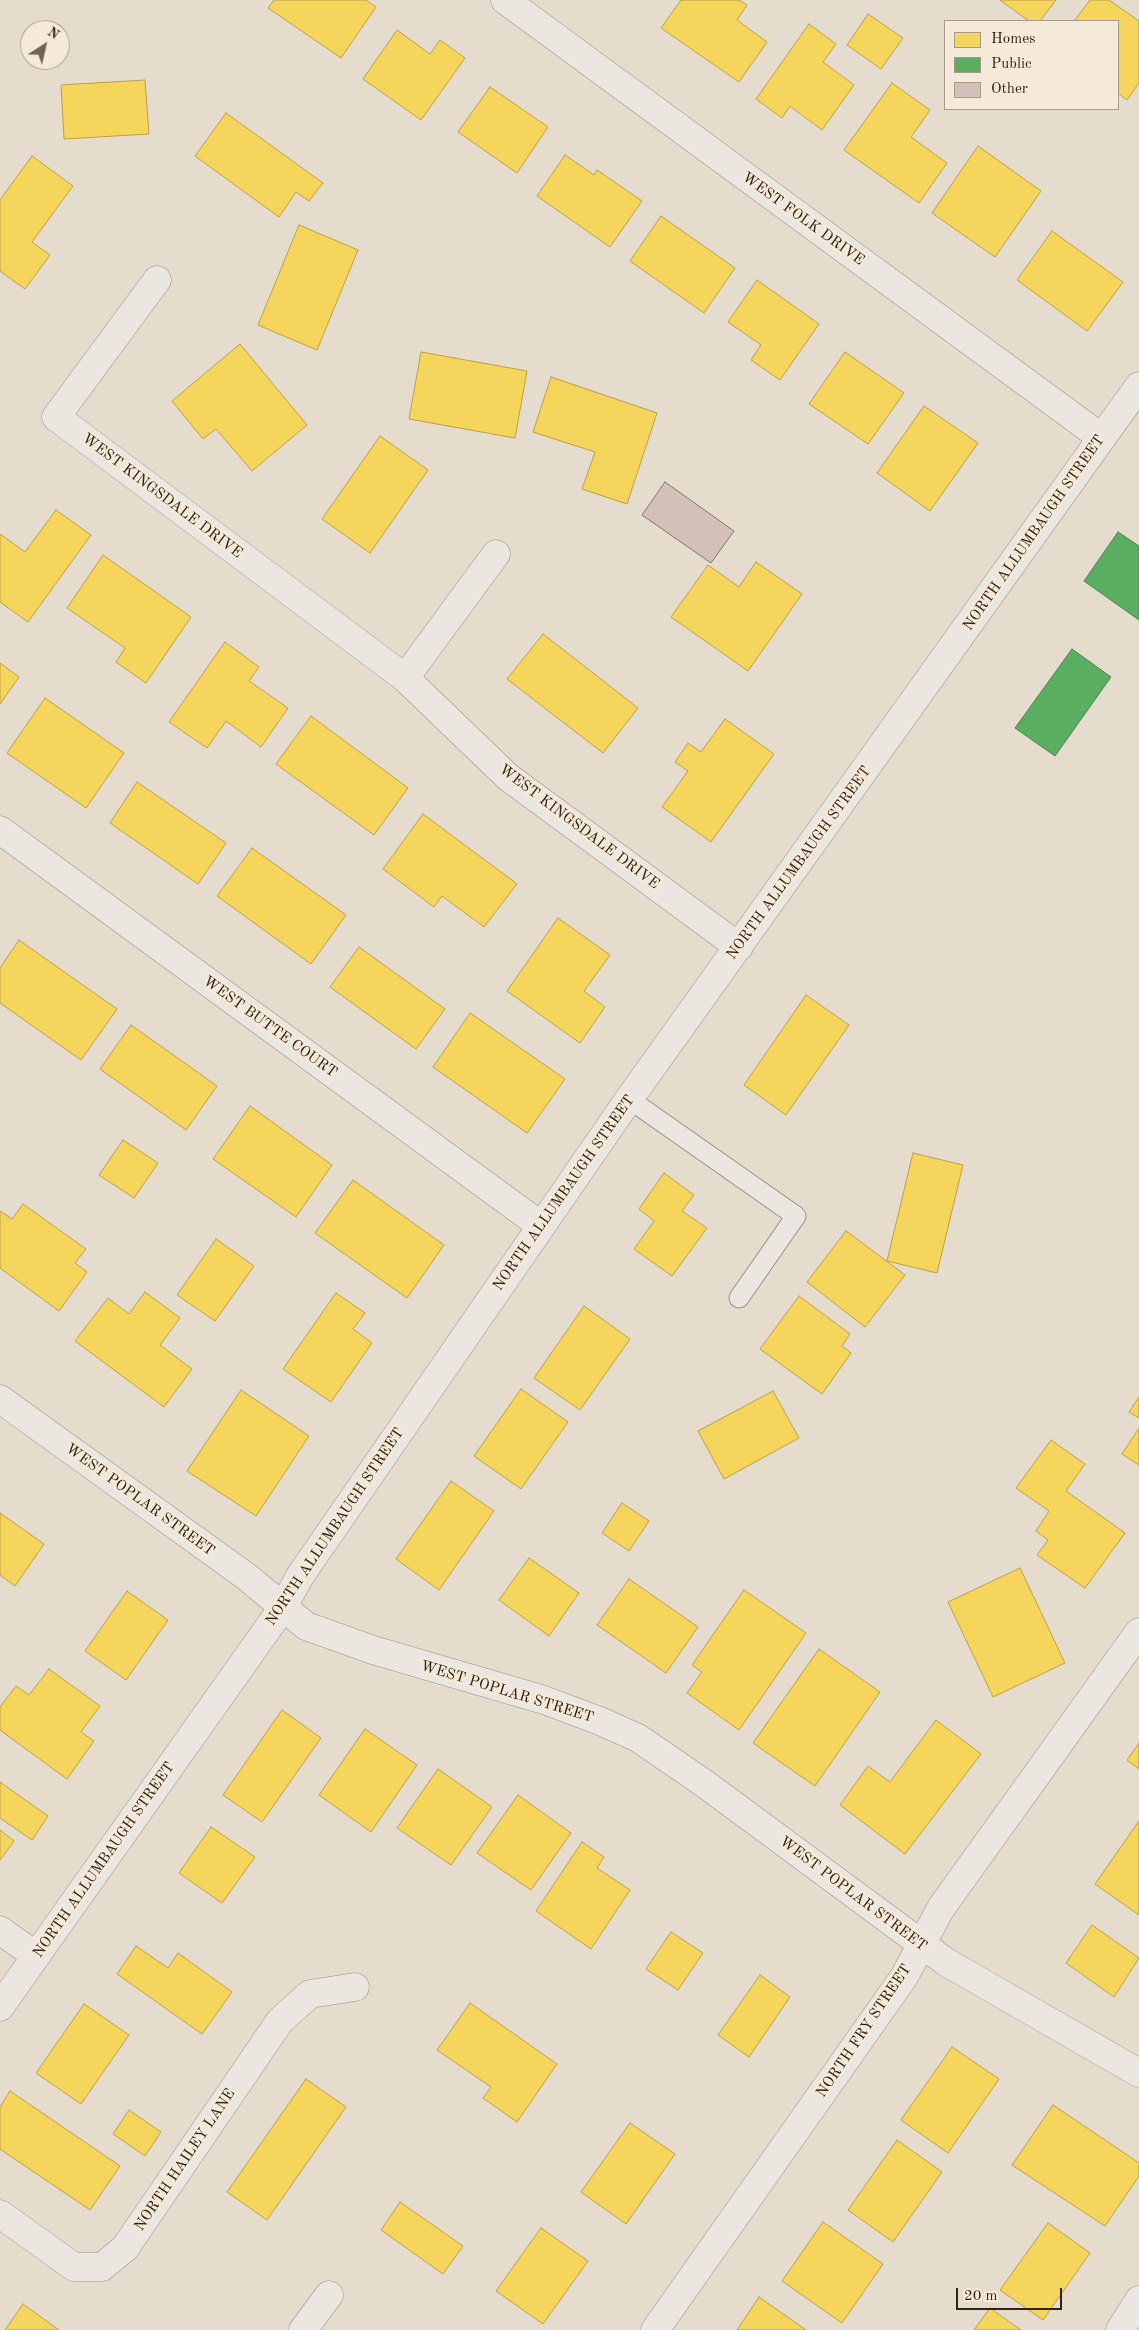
<!DOCTYPE html>
<style>
body{margin:0}
#map{position:relative;width:1139px;height:2330px;overflow:hidden;background:#e5dcce;font-family:"Old Standard TT",serif}
canvas{display:block}
.legend{position:absolute;left:944px;top:20px;width:175px;height:90px;box-sizing:border-box;background:#f5ead9;border:1px solid #a69a8b;margin:0;padding:6px 9px;list-style:none;font-size:15px;color:#302217}
.legend li{display:flex;align-items:center;gap:10px;height:25px}
.legend b{width:25px;border:1px solid #a69a8b}
.north{position:absolute;left:20px;top:20px;width:50px;height:50px;box-sizing:border-box;background:#f5ead9;border:1px solid #a69a8b;border-radius:50%;rotate:35deg;font-size:14px;font-weight:700;line-height:20px;text-align:center;color:#302217}
.north::after{content:'';display:block;margin:auto;width:18px;height:22px;background:#6f6357;clip-path:polygon(50% 0,100% 100%,50% 72%,0 100%)}
.scale{position:absolute;left:956px;top:2288px;width:106px;height:22px;box-sizing:border-box;border:2px solid #302217;border-top:0;padding-left:6px;font-size:15px;line-height:18px;white-space:nowrap;color:#302217;-webkit-text-stroke:4px #f5ead9;paint-order:stroke}
</style>
<div id="map">
<canvas width="1139" height="2330"></canvas>
<ul class="legend">
<li><b style="height:14px;background:#f6d55c"></b>Homes</li>
<li><b style="height:14px;background:#5aae61"></b>Public</li>
<li><b style="height:14px;background:#d3c0b8"></b>Other</li>
</ul>
<div class="north">N</div>
<div class="scale">20 m</div>
</div>
<script>
const g = document.querySelector('canvas').getContext('2d');
g.lineJoin = 'round';
function paint(path, color) {
  g.fillStyle = color;
  g.fill(path, 'evenodd');
}
function shape(rows) {
  const path = new Path2D();
  for (const r of rows) {
    path.moveTo(r[0], r[1]);
    for (let i = 2; i < r.length; i += 2) path.lineTo(r[i], r[i + 1]);
  }
  return path;
}
function trace(path, color, width, dash) {
  g.strokeStyle = color;
  g.lineWidth = width;
  g.lineCap = dash ? 'butt' : 'round';
  g.setLineDash(dash || []);
  g.stroke(path);
}
function drawText(font, color, halo, rows, align = 'center') {
  g.font = font + ' "Old Standard TT",serif';
  g.lineWidth = 5;
  g.setLineDash([]);
  g.textBaseline = 'middle';
  g.strokeStyle = halo;
  g.fillStyle = color;
  for (const [text, x, y, turn = 0] of rows) {
    g.save();
    g.translate(x, y);
    g.rotate((+turn || 0) * Math.PI / 180);
    g.textAlign = isNaN(turn) ? turn : align;
    if (halo) g.strokeText(text, 0, 0);
    g.fillText(text, 0, 0);
    g.restore();
  }
}
const homes = shape([
 [274,0,366,0,376,7,341,58,268,8,274,0],
 [681,0,739,0,747,5,737,20,767,42,739,82,661,28,681,0],
 [1000,0,1056,0,1040,21,1029,21,1000,0],
 [1090,0,1109,0,1139,21,1139,83,1127,100,1118,93,1118,21,1074,21,1090,0],
 [868,14,903,38,881,69,847,45,868,14],
 [809,24,836,44,823,62,854,85,822,130,790,106,782,118,756,99,809,24],
 [397,30,430,54,440,40,465,58,421,120,363,79,397,30],
 [145,80,149,134,64,139,61,85,145,80],
 [892,83,930,110,911,137,947,163,919,203,844,150,892,83],
 [490,87,548,127,517,173,458,132,490,87],
 [226,113,323,183,309,201,296,192,279,217,195,156,226,113],
 [978,146,1041,191,995,257,932,213,978,146],
 [565,155,594,175,597,170,642,201,610,247,537,196,565,155],
 [32,156,73,186,32,242,50,255,25,289,0,271,0,200,32,156],
 [661,216,735,268,704,313,630,261,661,216],
 [299,225,358,250,317,350,258,325,299,225],
 [1052,231,1123,282,1087,331,1017,280,1052,231],
 [757,280,819,324,780,380,751,360,761,345,728,322,757,280],
 [240,344,307,425,252,471,216,429,203,439,172,401,240,344],
 [421,352,527,371,515,438,409,419,421,352],
 [845,352,904,393,868,444,809,404,845,352],
 [551,377,657,413,627,504,582,489,595,452,533,432,551,377],
 [924,406,978,443,930,511,877,473,924,406],
 [380,436,428,470,370,553,322,519,380,436],
 [56,510,91,535,28,622,0,602,0,534,25,552,56,510],
 [103,555,191,617,146,683,116,662,125,648,67,608,103,555],
 [756,562,802,594,748,671,671,617,708,565,739,587,756,562],
 [543,634,638,708,603,753,507,679,543,634],
 [225,642,259,667,249,681,288,708,261,747,226,721,207,748,169,722,225,642],
 [0,663,19,677,0,704,0,663],
 [45,698,124,753,86,808,7,753,45,698],
 [311,716,408,788,374,835,276,764,311,716],
 [725,719,774,754,711,842,662,807,688,771,675,762,688,743,701,752,725,719],
 [137,782,226,843,198,884,110,823,137,782],
 [423,814,517,884,484,927,442,896,434,907,383,869,423,814],
 [252,848,346,915,311,964,217,896,252,848],
 [558,918,610,955,584,991,605,1007,580,1043,507,991,558,918],
 [19,940,117,1009,81,1060,0,1003,0,968,19,940],
 [359,947,445,1009,416,1049,330,987,359,947],
 [806,995,849,1025,786,1115,744,1085,806,995],
 [470,1013,565,1079,527,1133,433,1067,470,1013],
 [131,1025,217,1086,186,1130,100,1069,131,1025],
 [250,1106,332,1165,296,1217,213,1159,250,1106],
 [123,1140,158,1163,134,1198,99,1175,123,1140],
 [913,1153,963,1165,937,1273,887,1261,913,1153],
 [664,1173,694,1195,682,1211,707,1228,672,1276,634,1249,654,1221,639,1209,664,1173],
 [353,1180,444,1245,407,1298,315,1233,353,1180],
 [23,1204,86,1249,75,1263,87,1272,59,1311,0,1268,0,1211,12,1219,23,1204],
 [846,1231,905,1275,865,1327,807,1282,846,1231],
 [216,1239,254,1266,215,1321,177,1295,216,1239],
 [145,1292,180,1318,160,1345,192,1369,164,1407,75,1341,108,1298,129,1314,145,1292],
 [336,1293,365,1313,353,1329,372,1343,331,1402,283,1369,336,1293],
 [799,1296,850,1334,842,1346,851,1353,822,1394,760,1349,799,1296],
 [584,1306,630,1339,580,1410,534,1378,584,1306],
 [521,1389,568,1422,521,1489,474,1456,521,1389],
 [241,1390,309,1436,256,1516,187,1471,241,1390],
 [773,1391,799,1438,724,1479,698,1431,773,1391],
 [1139,1397,1139,1418,1129,1412,1139,1397],
 [1139,1428,1139,1465,1122,1454,1139,1428],
 [1051,1440,1085,1464,1066,1491,1125,1533,1085,1588,1037,1555,1048,1540,1036,1531,1049,1511,1016,1488,1051,1440],
 [451,1481,494,1511,439,1590,396,1559,451,1481],
 [622,1503,649,1521,629,1551,602,1533,622,1503],
 [0,1513,44,1544,15,1586,0,1575,0,1513],
 [529,1558,579,1593,549,1636,499,1600,529,1558],
 [1020,1568,1065,1663,993,1697,948,1602,1020,1568],
 [629,1579,698,1627,666,1673,597,1625,629,1579],
 [744,1590,806,1633,739,1730,687,1693,702,1672,692,1665,744,1590],
 [127,1591,168,1620,126,1680,85,1651,127,1591],
 [819,1649,880,1692,815,1786,753,1743,819,1649],
 [49,1669,100,1706,81,1732,94,1741,67,1779,0,1730,0,1707,16,1686,29,1695,49,1669],
 [282,1710,321,1738,262,1822,223,1795,282,1710],
 [936,1720,981,1754,905,1854,840,1805,868,1766,890,1782,936,1720],
 [365,1729,417,1765,371,1832,319,1795,365,1729],
 [1139,1743,1139,1769,1127,1760,1139,1743],
 [438,1769,492,1807,451,1865,397,1828,438,1769],
 [0,1782,48,1816,32,1840,0,1818,0,1782],
 [518,1795,571,1833,531,1890,477,1853,518,1795],
 [1139,1821,1139,1915,1095,1884,1139,1821],
 [211,1827,255,1857,222,1903,179,1873,211,1827],
 [0,1830,14,1841,0,1860,0,1830],
 [582,1842,604,1857,597,1868,630,1890,591,1949,536,1911,582,1842],
 [1092,1925,1139,1958,1114,1997,1066,1963,1092,1925],
 [671,1932,703,1953,678,1990,646,1969,671,1932],
 [136,1946,168,1968,178,1953,232,1992,202,2034,117,1974,136,1946],
 [760,1975,790,1997,749,2057,718,2035,760,1975],
 [470,2003,557,2064,517,2122,483,2098,491,2087,437,2050,470,2003],
 [84,2004,129,2035,81,2104,36,2073,84,2004],
 [952,2047,999,2079,948,2153,901,2120,952,2047],
 [306,2079,346,2107,267,2220,227,2192,306,2079],
 [10,2091,120,2166,90,2210,0,2149,0,2107,10,2091],
 [1053,2105,1139,2163,1139,2176,1105,2226,1012,2165,1053,2105],
 [129,2110,161,2132,145,2156,113,2134,129,2110],
 [630,2123,675,2154,626,2224,581,2192,630,2123],
 [897,2140,942,2172,893,2242,848,2210,897,2140],
 [400,2202,463,2246,443,2274,381,2230,400,2202],
 [823,2222,883,2264,842,2323,782,2281,823,2222],
 [1048,2223,1090,2253,1043,2320,1000,2290,1048,2223],
 [541,2228,588,2261,543,2324,496,2291,541,2228],
 [759,2297,806,2330,737,2330,759,2297],
 [23,2304,59,2330,5,2330,23,2304],
 [990,2308,1021,2330,974,2330,990,2308]
]);
const public = shape([
 [1118,532,1139,546,1139,620,1084,581,1118,532],
 [1072,649,1111,677,1055,756,1015,728,1072,649]
]);
const building = shape([
 [665,482,734,531,711,563,642,515,665,482]
]);
const service = shape([
 [629,1099,796,1216,739,1298]
]);
const minor = shape([
 [505,0,1102,438],
 [157,280,56,417,405,678,508,777,739,947],
 [405,678,496,554],
 [0,830,540,1225],
 [0,1399,247,1577,306,1626,373,1650,544,1700,600,1721,638,1738,705,1784,946,1962,1139,2073],
 [0,1930,36,1956],
 [0,2007,283,1607,300,1576,629,1099,1139,386],
 [0,2214,74,2267,102,2267,125,2248,280,2021,310,1994,355,1987],
 [303,2330,329,2295],
 [655,2330,904,1977,941,1908,1139,1632],
 [1120,2330,1139,2300]
]);
const streetNames = [
 ["WEST FOLK DRIVE",803,219,36],
 ["WEST KINGSDALE DRIVE",162,496,37],
 ["NORTH ALLUMBAUGH STREET",1034,533,-55],
 ["WEST KINGSDALE DRIVE",579,827,37],
 ["NORTH ALLUMBAUGH STREET",799,863,-54],
 ["WEST BUTTE COURT",270,1027,36],
 ["NORTH ALLUMBAUGH STREET",564,1193,-55],
 ["WEST POPLAR STREET",140,1500,36],
 ["NORTH ALLUMBAUGH STREET",335,1527,-56],
 ["WEST POPLAR STREET",507,1692,17],
 ["NORTH ALLUMBAUGH STREET",104,1860,-55],
 ["WEST POPLAR STREET",853,1894,37],
 ["NORTH FRY STREET",864,2031,-56],
 ["NORTH HAILEY LANE",185,2160,-56]
];
paint(homes, '#f6d55c');
trace(homes, '#bb9f47', 1);
paint(public, '#5aae61');
trace(public, '#4d844b', 1);
paint(building, '#d3c0b8');
trace(building, '#7d766e', 1);
trace(service, '#969086', 21);
trace(minor, '#969086', 29);
trace(service, '#ebe6df', 19);
trace(minor, '#ebe6df', 28);
drawText('15px', '#302217', '#f5ead9', streetNames);
</script>
